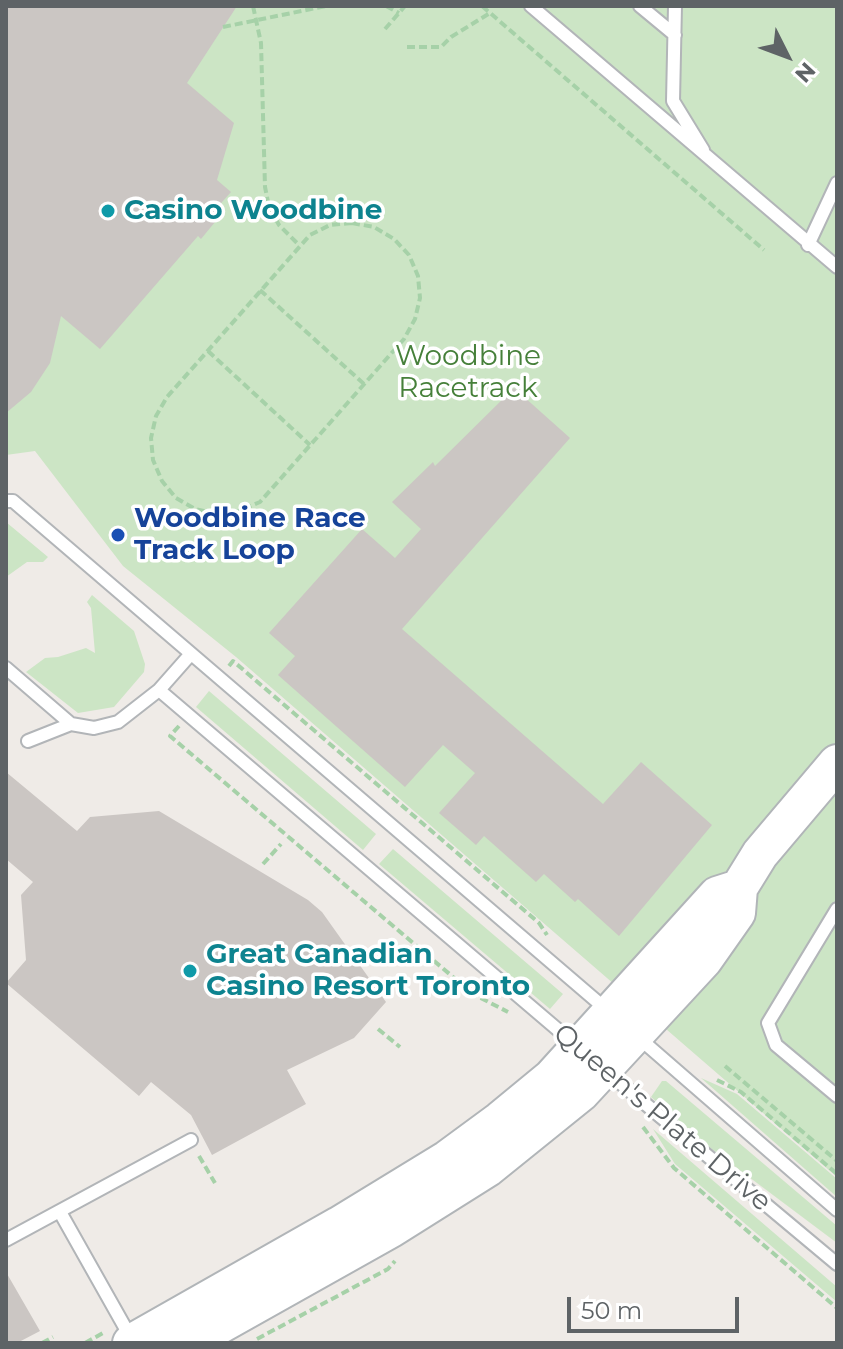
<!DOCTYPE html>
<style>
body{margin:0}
#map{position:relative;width:843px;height:1349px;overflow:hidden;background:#efebe7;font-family:Montserrat,sans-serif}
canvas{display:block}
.frame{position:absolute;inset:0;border:8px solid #5e6366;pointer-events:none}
.north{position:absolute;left:747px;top:16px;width:80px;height:80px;-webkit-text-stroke:6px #fff;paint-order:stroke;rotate:132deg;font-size:22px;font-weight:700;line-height:32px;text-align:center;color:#5e6366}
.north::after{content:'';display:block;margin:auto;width:28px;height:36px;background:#5e6366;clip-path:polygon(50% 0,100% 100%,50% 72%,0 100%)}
.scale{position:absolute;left:567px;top:1297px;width:172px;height:36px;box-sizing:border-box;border:4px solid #5e6366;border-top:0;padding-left:10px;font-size:24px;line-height:28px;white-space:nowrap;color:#5e6366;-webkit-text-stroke:6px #fff;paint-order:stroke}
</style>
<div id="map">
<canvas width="843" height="1349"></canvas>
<div class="frame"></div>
<div class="north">N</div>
<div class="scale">50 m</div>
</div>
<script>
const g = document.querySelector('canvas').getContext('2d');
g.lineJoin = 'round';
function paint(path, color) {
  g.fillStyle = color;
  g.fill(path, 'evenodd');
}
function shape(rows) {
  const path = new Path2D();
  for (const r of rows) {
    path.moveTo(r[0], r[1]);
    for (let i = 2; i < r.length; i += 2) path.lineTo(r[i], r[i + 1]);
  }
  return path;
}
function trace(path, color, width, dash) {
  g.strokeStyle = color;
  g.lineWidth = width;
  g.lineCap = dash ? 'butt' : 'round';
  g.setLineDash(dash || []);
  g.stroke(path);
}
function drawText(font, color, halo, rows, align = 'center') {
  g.font = font + ' Montserrat,sans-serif';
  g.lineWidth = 7;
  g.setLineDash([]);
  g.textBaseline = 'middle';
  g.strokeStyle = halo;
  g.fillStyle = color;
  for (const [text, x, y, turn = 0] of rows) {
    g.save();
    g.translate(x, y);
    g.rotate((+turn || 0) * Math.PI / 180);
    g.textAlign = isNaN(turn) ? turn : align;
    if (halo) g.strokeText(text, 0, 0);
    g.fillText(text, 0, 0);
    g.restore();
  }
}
const green = shape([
 [6,6,837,6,837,1177,236,657,123,566,35,451,6,455],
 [6,522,48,557,43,562,27,562,6,577],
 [92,595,134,631,145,664,144,672,114,707,78,713,26,672,45,658,58,657,86,648,95,653,91,608,87,602],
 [209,691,376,834,363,850,196,707],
 [393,849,563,994,550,1009,379,864],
 [701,1078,737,1094,837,1179,837,1197],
 [662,1081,666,1081,837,1226,837,1243,713,1150,651,1097],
 [653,1129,837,1287,837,1302,675,1164]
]);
const building = shape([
 [6,6,237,6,187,83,234,123,217,180,231,192,214,211,215,222,201,239,198,236,100,349,61,316,50,363,31,392,6,413],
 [514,388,570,438,402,629,603,804,641,762,712,825,619,936,578,899,575,902,544,874,536,882,484,836,476,845,439,813,475,773,443,745,405,787,278,675,295,656,269,633,362,529,395,558,421,529,392,502,433,462,435,466],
 [6,772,77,831,90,817,159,811,308,900,322,912,386,1002,354,1038,287,1070,306,1104,212,1155,191,1115,151,1082,139,1096,6,983,26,960,21,895,33,882,6,859],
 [6,1272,40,1331,17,1343,6,1343]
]);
const path = shape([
 [253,6,261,43,265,187,269,207,279,225,299,245],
 [386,6,399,13],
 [482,6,764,250],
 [223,27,326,6],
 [385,29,405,6],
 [407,47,441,47,451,37,490,13],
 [352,223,374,227,394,239,409,255,418,276,420,298,415,319,404,339,260,502,239,511,217,514,195,509,176,498,162,481,153,460,151,438,156,416,167,397,310,235,330,225,352,223],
 [260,290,364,384],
 [208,351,310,445],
 [229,666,233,661,539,923,547,935],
 [179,726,170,736,473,994,508,1012],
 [263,864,281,844],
 [378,1029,400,1047],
 [725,1066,837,1161],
 [717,1080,741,1092,837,1174],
 [6,1111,6,1123],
 [643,1127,674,1168,837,1308],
 [199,1156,215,1183],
 [257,1339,388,1269,395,1261],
 [42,1343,53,1337],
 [85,1343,103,1333]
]);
const lane = shape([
 [531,6,837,267],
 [640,6,675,35],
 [675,6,673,101,703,150],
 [808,245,837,183],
 [6,501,13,501,607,1010],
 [6,668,71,724,94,728,118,722,159,690,189,656],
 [159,690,577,1046],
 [28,741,71,724],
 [837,909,768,1023,776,1045,837,1096],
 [639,1038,837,1210],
 [606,1071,837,1264],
 [60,1212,131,1338],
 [6,1240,191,1140]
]);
const secondary = shape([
 [131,1343,339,1225,447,1159,500,1120,551,1078,717,895,739,888],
 [188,1343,391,1229,488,1168,581,1093,704,960,737,913,739,888,760,854,837,763]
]);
const markers = [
 [108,211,8,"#0f9aa8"],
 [118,535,8,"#1a4fb4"],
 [190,971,8,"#0f9aa8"]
];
const cultureNames = [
 ["Casino Woodbine",124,211],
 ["Great Canadian",206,955],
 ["Casino Resort Toronto",206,987]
];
const parkNames = [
 ["Woodbine",468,357],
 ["Racetrack",468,389]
];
const transitNames = [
 ["Woodbine Race",134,519],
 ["Track Loop",134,551]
];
const streetNames = [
 ["Queen's Plate Drive",662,1118,40]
];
paint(green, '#cce5c5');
paint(building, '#cbc6c3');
trace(lane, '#b2b5b8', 16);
trace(secondary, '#b1b5b8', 40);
trace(path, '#a6d1a8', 4, [8, 4]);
trace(lane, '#fff', 12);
trace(secondary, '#fff', 36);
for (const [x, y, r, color] of markers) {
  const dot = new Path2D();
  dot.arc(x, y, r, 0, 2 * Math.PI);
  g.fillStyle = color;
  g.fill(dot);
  trace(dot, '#fff', 3);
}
drawText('bold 28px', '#0d838f', '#fff', cultureNames, 'left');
drawText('28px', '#46803a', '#fff', parkNames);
drawText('bold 28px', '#164399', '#fff', transitNames, 'left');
drawText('28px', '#5e6366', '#fff', streetNames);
</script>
